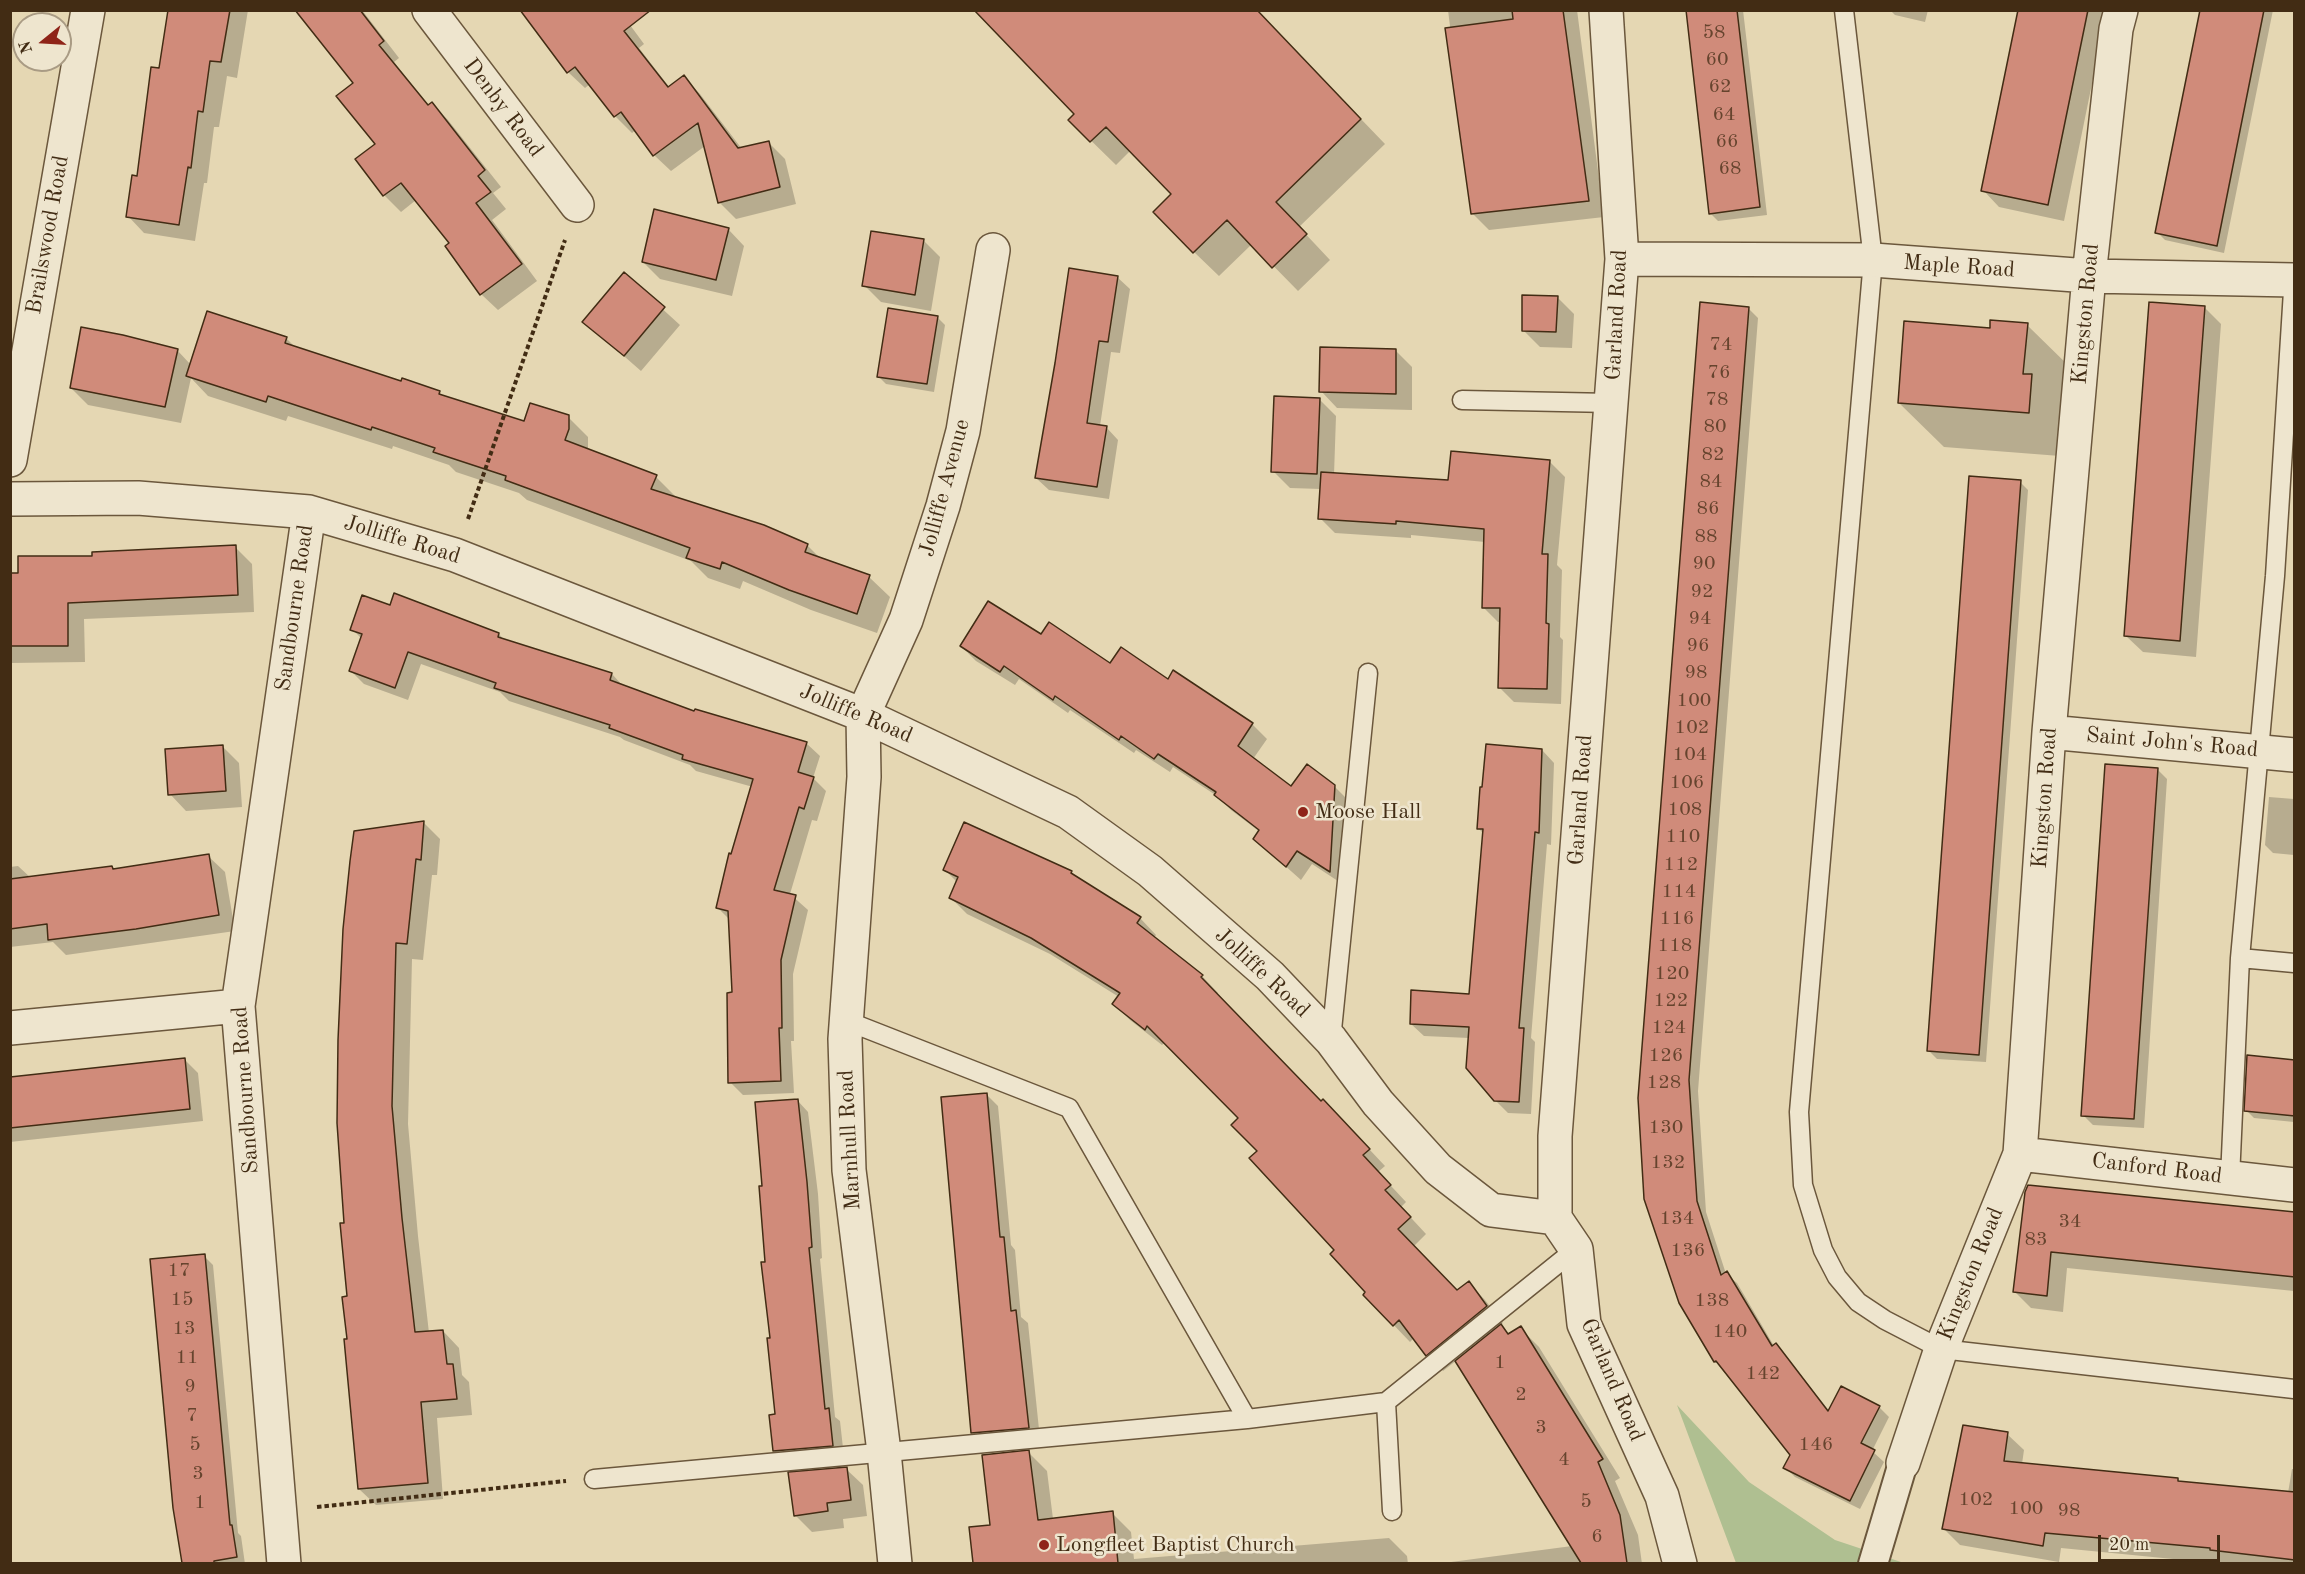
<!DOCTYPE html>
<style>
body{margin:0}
#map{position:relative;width:2305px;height:1574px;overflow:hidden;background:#e5d7b3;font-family:"Old Standard TT",serif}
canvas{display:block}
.frame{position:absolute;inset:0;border:12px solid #422c14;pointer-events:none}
.north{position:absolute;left:12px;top:12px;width:60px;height:60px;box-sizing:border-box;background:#eee5ce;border:2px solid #a99b84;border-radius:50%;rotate:252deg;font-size:16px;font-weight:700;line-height:24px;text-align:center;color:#422c14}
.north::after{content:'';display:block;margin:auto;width:21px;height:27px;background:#8f2418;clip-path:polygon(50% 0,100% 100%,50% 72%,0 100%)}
.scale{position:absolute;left:2098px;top:1535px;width:122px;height:27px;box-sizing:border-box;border:3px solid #422c14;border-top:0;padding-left:8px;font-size:18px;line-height:21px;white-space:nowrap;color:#422c14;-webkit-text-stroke:4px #eee5ce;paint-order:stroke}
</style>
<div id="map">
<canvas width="2305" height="1574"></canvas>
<div class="frame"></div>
<div class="north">N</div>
<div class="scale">20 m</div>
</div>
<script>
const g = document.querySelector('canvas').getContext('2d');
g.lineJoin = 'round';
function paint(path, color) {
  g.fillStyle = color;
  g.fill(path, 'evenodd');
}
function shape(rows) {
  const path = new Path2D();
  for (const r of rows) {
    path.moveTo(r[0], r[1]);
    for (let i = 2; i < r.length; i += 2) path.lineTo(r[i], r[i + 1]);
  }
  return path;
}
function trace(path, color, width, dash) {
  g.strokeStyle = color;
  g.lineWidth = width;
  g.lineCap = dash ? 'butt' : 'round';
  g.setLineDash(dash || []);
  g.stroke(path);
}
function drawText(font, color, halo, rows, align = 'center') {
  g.font = font + ' "Old Standard TT",serif';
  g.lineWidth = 5;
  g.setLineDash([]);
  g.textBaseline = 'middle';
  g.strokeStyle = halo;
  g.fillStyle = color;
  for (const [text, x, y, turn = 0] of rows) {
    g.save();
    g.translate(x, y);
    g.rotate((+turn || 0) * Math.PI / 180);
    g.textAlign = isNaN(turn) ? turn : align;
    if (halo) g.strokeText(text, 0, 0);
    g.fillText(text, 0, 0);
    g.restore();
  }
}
const green = shape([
 [1677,1405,1749,1482,1835,1540,1904,1563,1736,1563]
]);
const shadow = shape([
 [170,10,248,10,237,78,227,76,219,127,214,127,207,183,204,183,195,241,144,233,128,216,138,178],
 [297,10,362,10,399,58,394,62,429,106,432,104,448,120,501,187,493,193,506,209,492,220,537,281,498,310,481,294,451,244,416,200,401,212,384,195,357,159,377,144,355,83],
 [619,10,644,44,639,48,670,88,684,77,700,94,742,149,768,142,785,159,796,204,736,219,719,202,705,146,671,171,654,155,636,130,632,133,615,116,590,84,585,88,568,72],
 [1256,10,1385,144,1299,227,1330,260,1298,291,1252,244,1219,276,1194,252,1173,194,1131,150,1116,165,1070,120],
 [1448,10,1577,10,1604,217,1489,230,1473,214],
 [1687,10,1743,10,1767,215,1718,221,1710,213],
 [1890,10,1928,10,1925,22,1895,15],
 [2019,10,2107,10,2064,221,1999,207,1983,190],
 [2202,10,2273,10,2224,253,2165,240,2157,232],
 [728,229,744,246,732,296,660,279,643,262],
 [924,241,940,257,931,311,881,302,864,285],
 [624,274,680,325,641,371,585,322],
 [1117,277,1130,289,1120,353,1111,352,1100,426,1106,427,1118,440,1109,499,1049,490,1036,478],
 [1557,297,1574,314,1572,348,1540,347,1523,330],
 [2204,307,2221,324,2196,657,2143,652,2126,636],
 [1748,308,1758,318,1698,1091,1706,1212,1726,1274,1737,1283,1774,1346,1785,1355,1830,1412,1879,1407,1889,1417,1872,1451,1884,1462,1860,1509,1795,1477,1785,1467,1792,1455,1715,1361,1646,1199],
 [937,317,945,325,934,392,886,384,878,376],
 [2027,325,2072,369,2073,457,1944,447,1899,403,1991,329],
 [286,338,296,348,402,383,439,392,444,397,525,423,568,417,588,437,588,450,656,477,676,497,807,545,821,559,869,577,890,597,877,633,811,610,743,581,740,589,708,578,691,561,527,500,519,493,456,472,449,465,393,446,392,449,288,416,286,421,208,396,191,378,181,423,88,405,71,388,177,350,191,365],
 [1396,351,1412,367,1412,410,1337,408,1321,391],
 [1319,399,1336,416,1334,475,1450,482,1550,462,1565,477,1557,565,1562,570,1560,637,1563,640,1561,704,1514,702,1499,687,1501,622,1498,622,1483,607,1485,542,1411,535,1411,538,1335,533,1320,518,1321,489,1290,488,1273,471],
 [2020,482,2028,490,1986,1062,1937,1059,1929,1051],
 [235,547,252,564,254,612,84,619,85,662,10,663,10,574,19,574,93,557],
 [391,607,499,634,505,641,612,674,623,686,696,713,806,743,820,756,813,778,826,791,817,821,812,820,790,894,808,910,793,974,794,1041,791,1041,794,1093,743,1095,730,1082,733,994,730,920,718,908,753,787,696,771,690,765,624,740,620,737,509,701,500,692,421,664,408,700,364,684,351,671,362,639,352,629],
 [1041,636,1110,665,1168,681,1174,673,1252,724,1267,739,1253,759,1291,788,1334,786,1349,801,1344,885,1312,864,1301,880,1255,839,1260,832,1231,810,1217,796,1173,767,1170,772,1136,750,1134,753,1070,710,1068,713,1019,679,1015,685,976,661,961,646],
 [222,746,239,763,242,807,186,811,170,794],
 [1542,750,1554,763,1551,845,1547,844,1531,1038,1535,1042,1531,1114,1508,1113,1495,1100,1469,1038,1424,1036,1411,1024,1470,995,1484,834,1478,828],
 [2157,769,2167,779,2144,1128,2093,1125,2083,1115],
 [2269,797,2294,799,2294,855,2273,853,2265,845],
 [423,822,440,839,437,875,432,875,423,960,412,959,408,1124,418,1236,429,1333,443,1331,459,1348,462,1375,469,1382,472,1415,437,1418,443,1499,376,1505,359,1489,349,1340,346,1224,339,1123],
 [208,856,225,872,235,931,66,955,53,942,10,947,10,867,18,866,31,878,114,870],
 [945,870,1071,872,1079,880,1140,918,1156,935,1154,938,1202,976,1218,993,1217,994,1321,1102,1339,1117,1385,1166,1378,1172,1406,1202,1401,1207,1426,1234,1414,1246,1457,1292,1469,1283,1485,1300,1503,1323,1500,1325,1510,1335,1520,1328,1539,1347,1620,1478,1615,1481,1638,1535,1642,1564,1436,1564,1572,1546,1457,1360,1443,1371,1414,1338,1410,1342,1365,1295,1367,1292,1240,1118,1165,1042,1162,1045,1130,1020,1114,1004,1119,997,1050,954,967,914,951,898,957,882],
 [185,1060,198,1073,203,1121,10,1142,10,1078],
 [2294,1061,2294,1122,2254,1118,2246,1110],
 [986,1094,998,1106,1011,1245,1015,1250,1021,1317,1028,1323,1040,1439,984,1444,972,1432],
 [797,1100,808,1112,818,1194,822,1258,820,1259,835,1417,840,1421,844,1457,785,1462,774,1451,776,1416,763,1264,767,1263,764,1187],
 [2029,1186,2294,1213,2294,1291,2067,1268,2063,1312,2031,1308,2015,1292],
 [204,1256,213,1265,238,1533,241,1536,245,1564,183,1564,175,1505],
 [2007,1434,2024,1450,2022,1464,2178,1479,2182,1483,2288,1493,2292,1469,2294,1469,2294,1564,2224,1564,2061,1548,2059,1562,1960,1545,1943,1528],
 [1028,1452,1047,1471,1053,1519,1112,1513,1131,1532,1134,1559,1389,1538,1407,1556,1408,1564,974,1564,971,1528,992,1526],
 [846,1469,863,1485,867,1516,843,1519,844,1528,812,1532,796,1516]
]);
const building = shape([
 [168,10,230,10,221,62,210,61,203,112,198,111,191,168,188,167,179,225,126,217,132,175,137,176,151,67,159,68,168,10],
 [295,10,360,10,384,41,379,45,428,105,432,102,485,170,478,176,491,192,476,203,522,264,480,295,445,246,449,243,401,183,383,196,355,159,375,144,336,96,353,83,295,10],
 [520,10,651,10,624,31,668,87,684,75,738,148,769,141,780,187,718,203,698,123,653,156,621,112,614,117,575,67,567,73,520,10],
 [974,10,1257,10,1361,119,1276,202,1307,234,1272,268,1227,220,1193,253,1153,212,1171,194,1106,127,1090,142,1068,120,1074,114,974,10],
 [1512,10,1563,10,1589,201,1471,214,1445,28,1513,19,1512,10],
 [1686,10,1737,10,1760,207,1709,214,1686,10],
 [2018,10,2088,10,2048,205,1981,191,2018,10],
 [2200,10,2264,10,2217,246,2155,233,2200,10],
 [654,209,729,228,716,280,642,262,654,209],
 [871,231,924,239,915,295,862,286,871,231],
 [1069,268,1118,276,1108,342,1099,341,1087,423,1107,426,1097,487,1035,478,1055,363,1069,268],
 [624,272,665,307,624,356,582,322,624,272],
 [1522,295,1558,296,1556,332,1522,331,1522,295],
 [1700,302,1749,307,1689,1080,1697,1201,1721,1275,1727,1271,1772,1346,1776,1343,1828,1411,1841,1386,1880,1406,1861,1443,1875,1450,1850,1501,1783,1468,1790,1455,1716,1361,1714,1362,1679,1303,1644,1199,1638,1098,1700,302],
 [2149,302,2205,306,2180,641,2124,636,2149,302],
 [888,308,938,316,927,384,877,377,888,308],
 [207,311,287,337,285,343,401,381,402,378,440,391,439,394,524,421,530,403,569,415,569,429,565,440,657,475,651,489,764,525,808,544,805,552,870,575,857,614,789,590,722,562,720,569,686,558,690,548,505,480,506,476,433,452,435,448,372,427,371,430,268,396,266,402,186,376,207,311],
 [1990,320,2028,323,2023,374,2032,374,2029,413,1898,403,1904,321,1990,328,1990,320],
 [81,327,123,335,178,349,165,407,70,388,81,327],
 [1320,347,1396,349,1396,394,1319,392,1320,347],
 [1274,396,1320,398,1317,474,1271,472,1274,396],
 [1451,451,1550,460,1542,554,1548,554,1546,623,1549,624,1547,689,1498,688,1500,608,1482,608,1484,529,1396,521,1396,524,1318,519,1321,472,1448,480,1451,451],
 [1969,476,2021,480,1979,1055,1927,1051,1969,476],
 [236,545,238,595,68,603,68,646,10,646,10,573,18,573,18,556,92,556,92,552,236,545],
 [394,593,499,633,498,637,612,673,610,680,694,711,695,709,807,742,798,772,814,777,804,809,799,807,774,890,796,895,781,960,782,1028,779,1028,781,1081,728,1083,727,993,732,992,728,911,716,908,729,853,731,854,753,779,682,759,683,755,609,728,610,725,494,688,496,683,408,652,395,688,349,671,362,634,350,630,362,595,390,605,394,593],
 [988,601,1041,634,1049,622,1110,663,1121,647,1168,679,1173,670,1253,723,1238,746,1291,786,1307,764,1335,785,1330,872,1297,851,1286,867,1253,839,1259,830,1214,795,1216,792,1158,754,1154,759,1121,736,1119,740,1055,696,1053,700,1004,666,1000,672,960,646,988,601],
 [1486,744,1542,749,1539,833,1535,832,1519,1028,1524,1028,1519,1102,1494,1101,1466,1068,1469,1027,1410,1024,1411,990,1469,994,1483,829,1477,829,1480,787,1482,787,1486,744],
 [223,745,226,791,168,795,165,749,223,745],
 [2105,764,2158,768,2134,1119,2081,1116,2105,764],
 [424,821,421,860,416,859,407,944,396,943,392,1106,402,1218,415,1332,443,1330,447,1364,453,1364,457,1399,421,1402,428,1483,358,1489,344,1339,347,1339,342,1297,347,1296,340,1223,344,1223,337,1123,338,1040,343,929,350,861,354,831,424,821],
 [964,822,1072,871,1071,873,1141,917,1137,923,1203,975,1201,977,1321,1101,1323,1099,1370,1149,1363,1155,1391,1185,1385,1190,1411,1217,1398,1229,1457,1290,1469,1281,1487,1306,1426,1356,1399,1320,1393,1326,1363,1295,1365,1292,1330,1254,1334,1250,1249,1158,1257,1151,1231,1125,1238,1118,1147,1026,1145,1030,1112,1004,1120,993,1031,938,949,898,958,877,943,870,964,822],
 [209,854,219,915,136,929,48,940,47,924,10,929,10,879,112,866,113,869,209,854],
 [2247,1055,2295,1060,2295,1116,2244,1111,2247,1055],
 [185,1058,190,1109,10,1128,10,1077,185,1058],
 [987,1093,1000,1237,1004,1237,1011,1311,1016,1310,1029,1428,971,1433,941,1097,987,1093],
 [798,1099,807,1182,812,1247,809,1248,825,1409,829,1408,833,1446,773,1451,769,1415,775,1414,767,1338,770,1338,761,1262,765,1262,759,1186,762,1186,755,1102,798,1099],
 [2028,1185,2295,1212,2295,1277,2051,1252,2047,1296,2013,1292,2025,1192,2028,1185],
 [205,1254,230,1525,232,1525,237,1557,214,1561,214,1563,182,1563,173,1508,150,1259,205,1254],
 [1501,1324,1508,1334,1521,1326,1603,1459,1598,1462,1620,1515,1627,1563,1581,1563,1455,1361,1501,1324],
 [1963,1425,2008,1432,2004,1461,2178,1478,2178,1481,2295,1492,2295,1560,2210,1550,2210,1548,2045,1533,2043,1546,1942,1529,1963,1425],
 [1029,1450,1038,1520,1113,1511,1118,1563,973,1563,969,1527,990,1525,982,1455,1029,1450],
 [847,1467,851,1500,827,1503,828,1511,794,1516,788,1472,847,1467]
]);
const path = shape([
 [468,519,565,240],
 [317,1507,566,1481]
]);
const service = shape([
 [1844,10,1873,260,1799,1112,1803,1185,1823,1250,1837,1277,1858,1302,1885,1320,1941,1349,2294,1389],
 [1462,400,1611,403],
 [2240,958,2294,963],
 [847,1021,1069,1108,1247,1419],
 [1331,1040,1368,673],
 [2230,1178,2240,958,2275,576,2294,275],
 [1386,1402,1392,1511],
 [594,1479,1247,1419,1386,1402,1576,1249]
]);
const pedestrian = shape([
 [1873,1564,1903,1463]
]);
const minor = shape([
 [429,10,577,205],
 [1606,10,1622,259,1555,1136,1555,1218,1576,1249,1584,1324,1662,1496,1680,1564],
 [1622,259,1873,260,2089,276,2294,280],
 [10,460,88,10],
 [10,499,138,498,309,512,455,555,863,715,1068,812,1150,871,1270,976,1331,1040,1378,1103,1438,1169,1491,1210,1555,1218],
 [2049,732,2294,755],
 [10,1028,238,1006],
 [2020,1154,2294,1185],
 [1903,1463,1941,1349,2020,1154,2049,732,2089,276,2116,29,2121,10],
 [284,1564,238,1006,309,512],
 [895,1564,884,1452,849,1170,845,1039,864,777,863,715,906,620,943,506,963,431,993,250]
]);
const markers = [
 [1303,812,6,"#8f2418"],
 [1044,1545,6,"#8f2418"]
];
const numberNames = [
 ["58",1714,33],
 ["60",1717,60],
 ["62",1720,87],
 ["64",1724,115],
 ["66",1727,142],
 ["68",1730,169],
 ["74",1721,345],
 ["76",1719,373],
 ["78",1717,400],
 ["80",1715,427],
 ["82",1713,455],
 ["84",1711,482],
 ["86",1708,509],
 ["88",1706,537],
 ["90",1704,564],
 ["92",1702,592],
 ["94",1700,619],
 ["96",1698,646],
 ["98",1696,673],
 ["100",1694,701],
 ["102",1692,728],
 ["104",1690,755],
 ["106",1687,783],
 ["108",1685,810],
 ["110",1683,837],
 ["112",1681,865],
 ["114",1679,892],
 ["116",1677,919],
 ["118",1675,946],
 ["120",1672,974],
 ["122",1671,1001],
 ["124",1669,1028],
 ["126",1666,1056],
 ["128",1664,1083],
 ["130",1666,1128],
 ["132",1668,1163],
 ["134",1677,1219],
 ["34",2070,1222],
 ["83",2036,1240],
 ["136",1688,1251],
 ["17",179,1271],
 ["15",182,1300],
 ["138",1712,1301],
 ["13",184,1329],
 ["140",1730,1332],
 ["11",187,1358],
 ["1",1500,1363],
 ["142",1763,1374],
 ["9",190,1387],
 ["2",1521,1395],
 ["7",192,1416],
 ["3",1541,1428],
 ["5",195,1445],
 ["146",1816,1445],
 ["4",1564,1460],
 ["3",198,1474],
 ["102",1976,1500],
 ["5",1586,1502],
 ["1",200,1503],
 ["100",2026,1509],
 ["98",2069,1511],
 ["6",1597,1537]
];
const streetNames = [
 ["Denby Road",503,108,53],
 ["Brailswood Road",48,235,-80],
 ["Maple Road",1959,267,4],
 ["Kingston Road",2086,314,-85],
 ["Garland Road",1617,315,-87],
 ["Jolliffe Avenue",945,488,-75],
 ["Jolliffe Road",402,540,17],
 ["Sandbourne Road",295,608,-82],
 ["Jolliffe Road",856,714,23],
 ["Saint John's Road",2172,743,5],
 ["Kingston Road",2045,798,-86],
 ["Garland Road",1581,800,-86],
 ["Jolliffe Road",1262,973,43],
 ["Sandbourne Road",246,1090,-94],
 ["Marnhull Road",850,1140,-93],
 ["Canford Road",2157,1169,7],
 ["Kingston Road",1971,1274,-68],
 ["Garland Road",1612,1380,67]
];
const poiNames = [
 ["Moose Hall",1315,812],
 ["Longfleet Baptist Church",1056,1545]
];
paint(green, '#afbf91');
paint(shadow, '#0003');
paint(building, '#d08b7a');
trace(building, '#422c14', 1.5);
trace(service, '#6b573c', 21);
trace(pedestrian, '#6b573c', 32);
trace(minor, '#6b573c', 36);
trace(path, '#422c14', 4, [4.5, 3]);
trace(service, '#eee5ce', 18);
trace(pedestrian, '#eee5ce', 28);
trace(minor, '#eee5ce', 33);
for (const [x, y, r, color] of markers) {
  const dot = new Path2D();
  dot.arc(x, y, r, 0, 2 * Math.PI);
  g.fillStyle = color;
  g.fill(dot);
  trace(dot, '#eee5ce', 2);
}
drawText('20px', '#66442e', null, numberNames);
drawText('22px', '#422c14', '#eee5ce', streetNames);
drawText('22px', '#422c14', '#eee5ce', poiNames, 'left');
</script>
